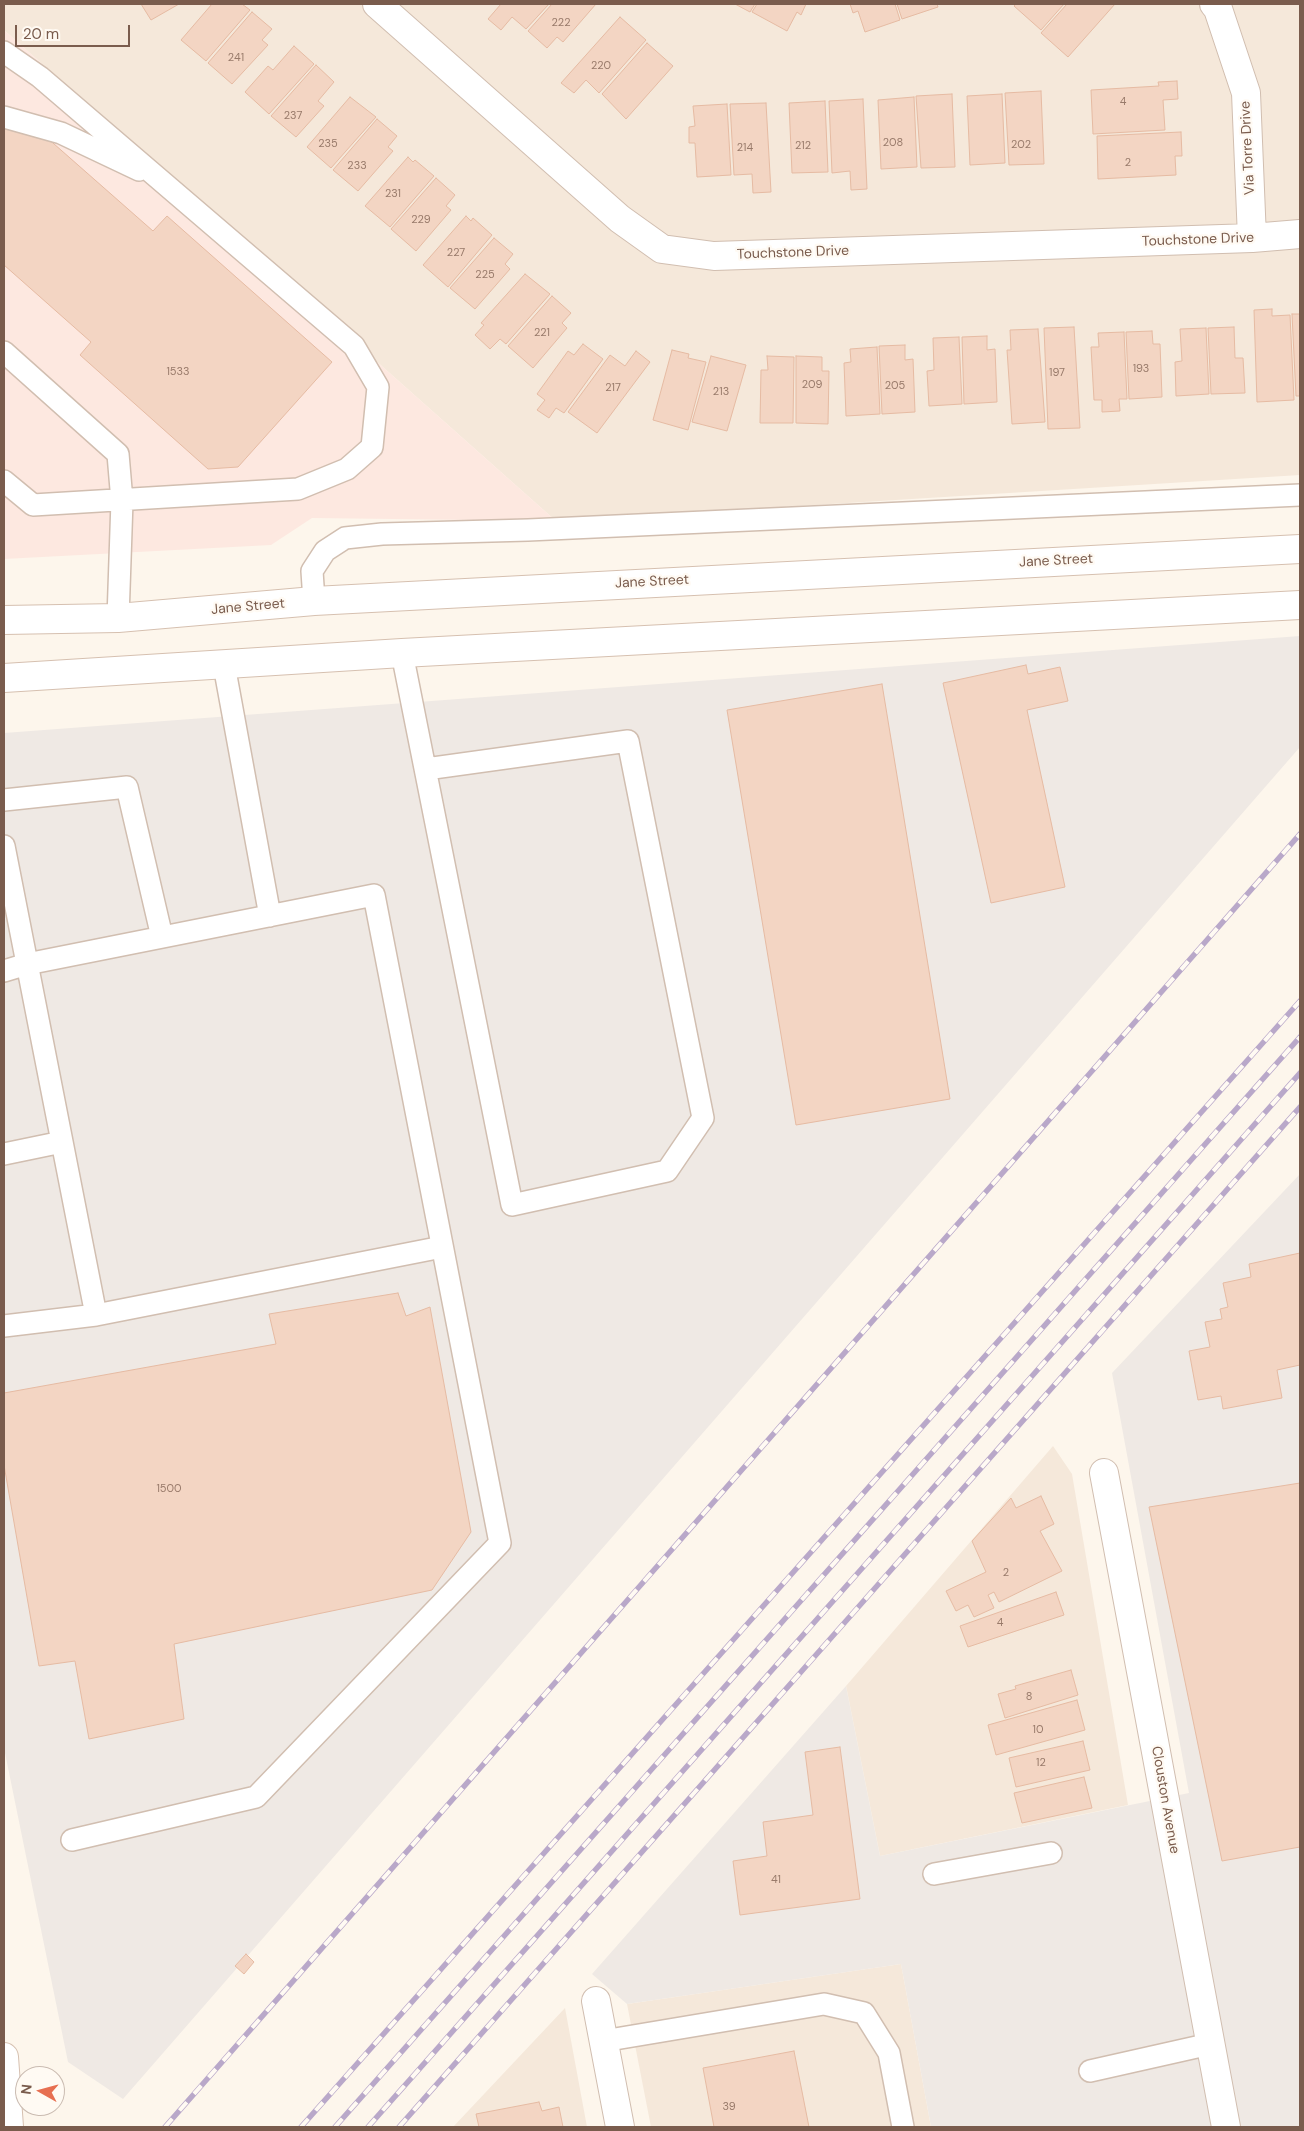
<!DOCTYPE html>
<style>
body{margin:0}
#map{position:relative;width:1304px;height:2131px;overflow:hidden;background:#fdf6ec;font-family:"DM Sans",sans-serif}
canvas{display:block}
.frame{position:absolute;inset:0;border:5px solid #7a5c4d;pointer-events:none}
.north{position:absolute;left:15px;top:2066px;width:50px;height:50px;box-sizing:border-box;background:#fffaf3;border:1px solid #cabbb1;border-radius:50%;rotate:277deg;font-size:14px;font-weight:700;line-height:20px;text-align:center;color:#7a5c4d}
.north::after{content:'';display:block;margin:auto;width:18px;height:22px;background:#e76f51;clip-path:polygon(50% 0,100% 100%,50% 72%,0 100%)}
.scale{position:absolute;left:15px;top:25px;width:115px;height:22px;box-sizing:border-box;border:2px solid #7a5c4d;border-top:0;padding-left:6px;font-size:15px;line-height:18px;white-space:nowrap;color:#7a5c4d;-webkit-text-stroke:4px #fffaf3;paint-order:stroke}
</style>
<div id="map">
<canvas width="1304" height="2131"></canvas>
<div class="frame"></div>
<div class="north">N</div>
<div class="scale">20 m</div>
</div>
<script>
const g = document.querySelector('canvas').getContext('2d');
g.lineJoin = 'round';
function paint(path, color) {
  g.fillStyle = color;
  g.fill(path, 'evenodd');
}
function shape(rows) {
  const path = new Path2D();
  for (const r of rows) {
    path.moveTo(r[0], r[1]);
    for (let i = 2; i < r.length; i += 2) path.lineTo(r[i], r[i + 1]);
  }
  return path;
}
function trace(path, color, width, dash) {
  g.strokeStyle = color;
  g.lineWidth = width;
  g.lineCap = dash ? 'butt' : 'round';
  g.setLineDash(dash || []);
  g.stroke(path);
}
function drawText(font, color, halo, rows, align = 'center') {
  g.font = font + ' "DM Sans",sans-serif';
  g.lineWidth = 4.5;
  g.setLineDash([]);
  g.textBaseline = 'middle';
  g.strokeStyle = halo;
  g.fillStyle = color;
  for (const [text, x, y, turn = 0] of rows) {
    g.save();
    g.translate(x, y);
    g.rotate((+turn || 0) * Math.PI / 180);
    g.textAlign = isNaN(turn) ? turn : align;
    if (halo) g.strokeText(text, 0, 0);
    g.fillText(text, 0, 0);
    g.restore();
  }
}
const residential = shape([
 [4,4,1300,4,1300,475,556,521,4,30],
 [1053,1446,1072,1474,1128,1805,880,1856,846,1686],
 [901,1964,931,2127,651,2127,627,2004],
 [565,2008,587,2127,453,2127]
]);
const commercial = shape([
 [4,30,556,521,312,518,271,545,4,559]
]);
const industrial = shape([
 [1300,636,1300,747,123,2099,68,2062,4,1748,4,733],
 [1300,1174,1300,2127,931,2127,901,1964,627,2004,592,1974,846,1686,880,1856,1189,1793,1112,1373]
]);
const building = shape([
 [141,4,179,4,151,20,141,4],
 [212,4,242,4,250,10,206,61,181,40,212,4],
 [501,4,549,4,526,29,512,17,501,30,488,19,501,4],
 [552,4,596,4,563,42,557,37,547,48,528,31,552,4],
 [735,4,755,4,750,12,735,4],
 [757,4,806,4,801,15,797,12,787,31,752,12,757,4],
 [850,4,895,4,900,20,865,32,858,11,853,13,850,4],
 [897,4,937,4,938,7,902,19,897,4],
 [1016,4,1064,4,1041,30,1014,6,1016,4],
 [1067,4,1115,4,1068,57,1041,33,1067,4],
 [252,12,272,29,262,40,268,45,232,84,208,63,252,12],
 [620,17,646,40,599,93,586,80,574,93,561,83,620,17],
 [647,43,673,66,626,119,602,94,647,43],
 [294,46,314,64,269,114,245,92,268,66,273,70,294,46],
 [316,65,334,82,318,101,324,106,296,137,271,116,316,65],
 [1177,81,1178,99,1163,100,1165,130,1093,134,1091,90,1159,86,1158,82,1177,81],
 [1041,91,1044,164,1009,165,1005,93,1041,91],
 [952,94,955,167,921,168,916,96,952,94],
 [1002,94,1005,163,970,165,967,96,1002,94],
 [350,97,376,117,331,168,307,147,350,97],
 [914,97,917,167,881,169,878,100,914,97],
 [863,99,867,189,851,190,850,171,832,173,829,101,863,99],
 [825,101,828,172,792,173,789,103,825,101],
 [766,103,771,192,753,193,752,174,734,175,730,104,766,103],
 [727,104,731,175,697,177,695,143,689,143,689,127,695,126,693,106,727,104],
 [377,119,397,136,388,147,393,151,358,191,333,170,377,119],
 [4,126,45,136,153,231,167,216,332,362,238,467,208,469,80,355,91,342,4,265,4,126],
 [1181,132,1182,156,1175,156,1176,175,1098,179,1097,136,1181,132],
 [408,157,413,162,415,160,434,176,390,227,365,206,408,157],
 [436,178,455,195,446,206,451,210,416,251,391,229,436,178],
 [466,216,471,221,473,218,492,235,448,287,423,265,466,216],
 [494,238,513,254,505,264,510,269,475,309,450,288,494,238],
 [525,274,550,294,506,344,500,339,490,349,475,335,484,325,481,323,525,274],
 [552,296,571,313,562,323,567,328,533,368,508,346,552,296],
 [1272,309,1272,316,1290,315,1294,400,1257,402,1254,310,1272,309],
 [1292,314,1300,314,1300,396,1296,396,1292,314],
 [1074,327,1080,428,1048,429,1044,328,1074,327],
 [1234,327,1235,358,1243,358,1245,393,1211,394,1208,328,1234,327],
 [1206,328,1209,394,1176,396,1175,362,1182,361,1180,329,1206,328],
 [1038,329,1045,422,1012,424,1007,350,1011,350,1010,330,1038,329],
 [1152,331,1153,344,1160,344,1162,397,1129,399,1126,332,1152,331],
 [1124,332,1127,399,1119,399,1120,411,1102,412,1102,400,1094,400,1091,347,1099,347,1098,333,1124,332],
 [987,336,987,350,995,349,997,402,964,404,962,337,987,336],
 [959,337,962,404,929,406,927,371,934,370,933,338,959,337],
 [583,344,603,359,564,413,556,408,549,418,537,410,545,400,537,394,568,351,574,355,583,344],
 [905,345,905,360,913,359,915,412,882,414,879,346,905,345],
 [877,347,880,414,846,416,844,363,851,362,850,349,877,347],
 [672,350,689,354,688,358,706,362,688,430,653,420,672,350],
 [636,351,650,362,597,433,568,412,610,355,625,366,636,351],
 [711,356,746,365,727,431,692,422,711,356],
 [767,356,794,357,793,423,760,423,761,370,768,370,767,356],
 [796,356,822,357,822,371,829,371,828,424,796,423,796,356],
 [1026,665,1028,674,1060,667,1068,701,1027,710,1065,887,991,903,943,683,1026,665],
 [882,684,950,1099,796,1125,727,710,882,684],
 [1300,1253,1300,1365,1277,1370,1282,1398,1223,1409,1221,1396,1198,1400,1189,1351,1210,1347,1205,1322,1222,1319,1220,1309,1228,1307,1223,1283,1251,1277,1249,1264,1300,1253],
 [398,1293,406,1316,430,1307,471,1532,432,1590,174,1644,184,1719,89,1739,75,1661,39,1666,4,1465,4,1393,276,1344,269,1314,398,1293],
 [1300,1483,1300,1847,1222,1861,1149,1507,1300,1483],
 [1041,1496,1054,1524,1040,1531,1062,1571,999,1602,994,1592,988,1595,994,1608,974,1617,968,1605,956,1611,946,1591,986,1572,972,1541,1011,1498,1016,1508,1041,1496],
 [1056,1592,1064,1615,968,1647,960,1626,1056,1592],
 [1071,1670,1078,1695,1005,1718,998,1694,1016,1689,1015,1686,1071,1670],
 [1077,1700,1085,1730,996,1755,988,1725,1077,1700],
 [1083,1741,1090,1770,1016,1787,1009,1758,1083,1741],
 [840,1747,860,1899,740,1915,733,1861,767,1856,763,1822,813,1815,805,1752,840,1747],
 [1084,1777,1092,1808,1022,1823,1014,1793,1084,1777],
 [246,1954,254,1962,244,1974,235,1966,246,1954],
 [794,2051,809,2127,714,2127,703,2068,794,2051],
 [539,2102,542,2111,559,2107,563,2127,479,2127,476,2114,539,2102]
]);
const lane = shape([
 [4,52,40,77,354,346,378,387,372,447,347,469,298,489,33,505,4,481],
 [4,117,61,133,139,170],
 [4,352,118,454,122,501,118,618],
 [314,601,312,571,325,551,345,538,382,534,528,530,1300,495],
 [402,653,512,1205,667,1171,703,1118,628,741,426,769],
 [224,665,270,916],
 [4,800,127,787,162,937],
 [4,846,96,1315],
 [4,971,27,964,374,895,500,1543,256,1797,72,1840],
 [4,1154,62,1142],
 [4,1326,96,1315,442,1247],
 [934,1874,1051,1853],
 [603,2041,824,2004,864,2013,889,2053,903,2127],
 [1090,2071,1210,2044]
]);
const street = shape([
 [377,4,620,219,662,249,714,256,1252,238,1300,234],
 [1214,4,1218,9,1246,93,1252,238],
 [1104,1473,1226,2127],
 [596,2001,620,2127]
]);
const secondary = shape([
 [4,620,118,618,314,601,1300,549],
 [4,678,402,653,1300,605],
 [4,2057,9,2127]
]);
const rail = shape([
 [165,2127,1300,834],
 [301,2127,1300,1001],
 [335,2127,1300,1037],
 [368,2127,1300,1073],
 [399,2127,1300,1107]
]);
const numberNames = [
 ["222",561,23],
 ["241",236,58],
 ["220",601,66],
 ["4",1123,102],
 ["237",293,116],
 ["208",893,143],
 ["235",328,144],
 ["202",1021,145],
 ["212",803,146],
 ["214",745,148],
 ["2",1128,163],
 ["233",357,166],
 ["231",393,194],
 ["229",421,220],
 ["227",456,253],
 ["225",485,275],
 ["221",542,333],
 ["193",1141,369],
 ["1533",178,372],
 ["197",1057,373],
 ["209",812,385],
 ["205",895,386],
 ["217",613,388],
 ["213",721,392],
 ["1500",169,1489],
 ["2",1006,1573],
 ["4",1000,1623],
 ["8",1029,1697],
 ["10",1038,1730],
 ["12",1041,1763],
 ["41",776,1880],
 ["39",729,2107]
];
const streetNames = [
 ["Via Torre Drive",1248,148,-93],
 ["Touchstone Drive",1198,240,-2],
 ["Touchstone Drive",793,253,-2],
 ["Jane Street",1056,561,-3],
 ["Jane Street",652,582,-3],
 ["Jane Street",248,607,-5],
 ["Clouston Avenue",1165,1800,80]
];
paint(residential, '#f5e8da');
paint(commercial, '#fde8e0');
paint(industrial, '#efe9e4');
paint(building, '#f3d5c3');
trace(building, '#e6bba3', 1);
trace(lane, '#d1beb0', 24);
trace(street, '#d1beb0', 30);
trace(secondary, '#d6c0b0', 30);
trace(lane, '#fff', 21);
trace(street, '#fff', 28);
trace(secondary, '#fff', 28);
trace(rail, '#b9a8c9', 5.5);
trace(rail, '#fffaf3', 4, [11]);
drawText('11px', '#987a6a', null, numberNames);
drawText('14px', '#7a5c4d', '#fffaf3', streetNames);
</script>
